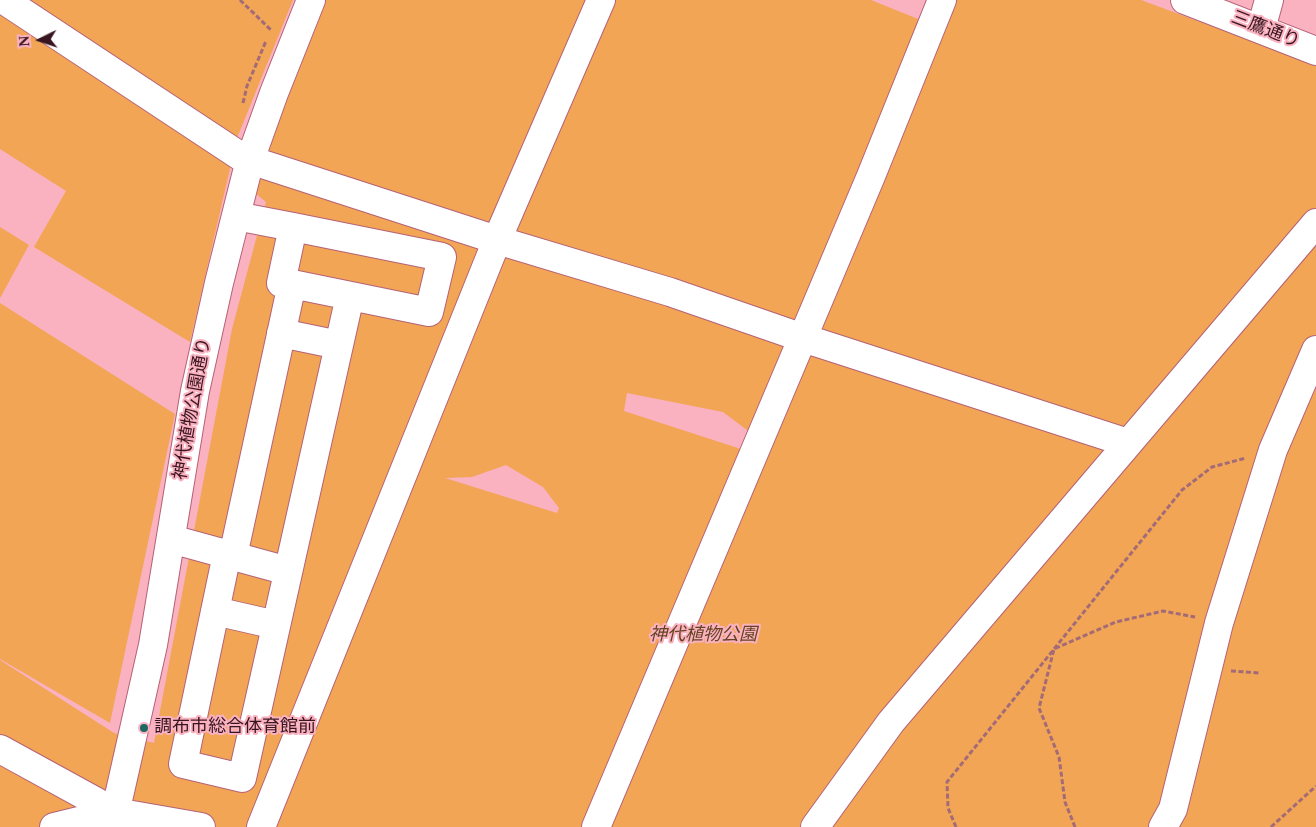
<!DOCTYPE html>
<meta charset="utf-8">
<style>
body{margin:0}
#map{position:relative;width:1316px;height:827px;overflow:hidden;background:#fab1c0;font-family:Spectral,serif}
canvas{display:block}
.north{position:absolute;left:15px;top:15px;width:50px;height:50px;-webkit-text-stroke:4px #fab1c0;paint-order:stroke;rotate:266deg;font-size:14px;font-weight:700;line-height:20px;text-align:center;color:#38161f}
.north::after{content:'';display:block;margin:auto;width:18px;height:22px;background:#38161f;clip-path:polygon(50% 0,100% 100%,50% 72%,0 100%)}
</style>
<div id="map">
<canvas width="1316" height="827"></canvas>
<div class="north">N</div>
</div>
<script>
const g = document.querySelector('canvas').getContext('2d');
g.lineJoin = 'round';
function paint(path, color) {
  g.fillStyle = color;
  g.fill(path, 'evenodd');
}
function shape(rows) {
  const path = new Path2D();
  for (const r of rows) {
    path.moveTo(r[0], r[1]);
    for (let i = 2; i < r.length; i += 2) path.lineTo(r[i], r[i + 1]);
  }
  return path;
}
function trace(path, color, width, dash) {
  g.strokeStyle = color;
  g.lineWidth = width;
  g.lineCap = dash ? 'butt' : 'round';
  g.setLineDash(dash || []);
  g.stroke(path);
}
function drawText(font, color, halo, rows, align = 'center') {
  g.font = font + ' Spectral,"Noto Sans JP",serif';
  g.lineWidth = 4;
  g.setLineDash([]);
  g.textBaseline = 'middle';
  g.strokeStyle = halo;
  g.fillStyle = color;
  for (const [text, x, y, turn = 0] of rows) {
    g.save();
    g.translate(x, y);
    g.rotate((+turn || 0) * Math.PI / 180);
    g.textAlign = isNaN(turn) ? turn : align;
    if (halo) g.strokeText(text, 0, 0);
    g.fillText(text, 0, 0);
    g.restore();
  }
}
const green = shape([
 [0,0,293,0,237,138,190,342,34,247,66,191,0,149],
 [325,0,871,0,923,21,930,0,1141,0,1316,65,1316,827,0,827,0,660,114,733,154,743,232,329,266,202,255,193,298,59],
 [627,393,723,412,751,433,744,450,624,411],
 [506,465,543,487,559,508,557,513,445,478,472,477],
 [0,227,29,245,0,298],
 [0,303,175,414,110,723,0,659]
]);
const path = shape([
 [240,0,271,30],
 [243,103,247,86,266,41],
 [1231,671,1260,673],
 [956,827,948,808,947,782,1182,490,1212,467,1246,458],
 [1075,827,1065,802,1059,757,1039,708,1054,649,1116,622,1163,611,1195,617],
 [1271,827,1316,786]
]);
const minor = shape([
 [4,0,240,156,250,160,497,240,670,292,803,338,1128,443],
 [1261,29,1269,0],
 [292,284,429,312,442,257,293,227],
 [281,333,339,345],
 [171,539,233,556,292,284,281,283,293,227,236,216],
 [227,554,183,764,242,778,350,296],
 [233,556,288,571],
 [215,611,276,625],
 [0,749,115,812],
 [54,827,115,812,201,827],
 [112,827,153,645,195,391,219,283,250,160,274,93,311,0],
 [261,827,497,240,601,0],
 [596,827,871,176,942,0],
 [815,827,891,722,1316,223],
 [1163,827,1173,809,1219,623,1273,450,1316,350]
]);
const major = shape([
 [1185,0,1316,51]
]);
const markers = [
 [144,728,5,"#1e6861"]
];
const streetNames = [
 ["三鷹通り",1265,31,21],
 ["神代植物公園通り",194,409,-80]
];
const parkNames = [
 ["神代植物公園",703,636]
];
const poiNames = [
 ["調布市総合体育館前",154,728]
];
paint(green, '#f1a555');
trace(minor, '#b56277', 30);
trace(major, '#b56277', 30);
trace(path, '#a36b78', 3, [5, 2.5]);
trace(minor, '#fff', 28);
trace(major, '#fff', 28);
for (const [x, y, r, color] of markers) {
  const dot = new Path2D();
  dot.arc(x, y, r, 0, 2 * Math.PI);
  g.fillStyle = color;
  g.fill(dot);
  trace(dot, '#fab1c0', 2);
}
drawText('18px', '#38161f', '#fab1c0', streetNames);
drawText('italic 18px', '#644320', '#fab1c0', parkNames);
drawText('18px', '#38161f', '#fab1c0', poiNames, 'left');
</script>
